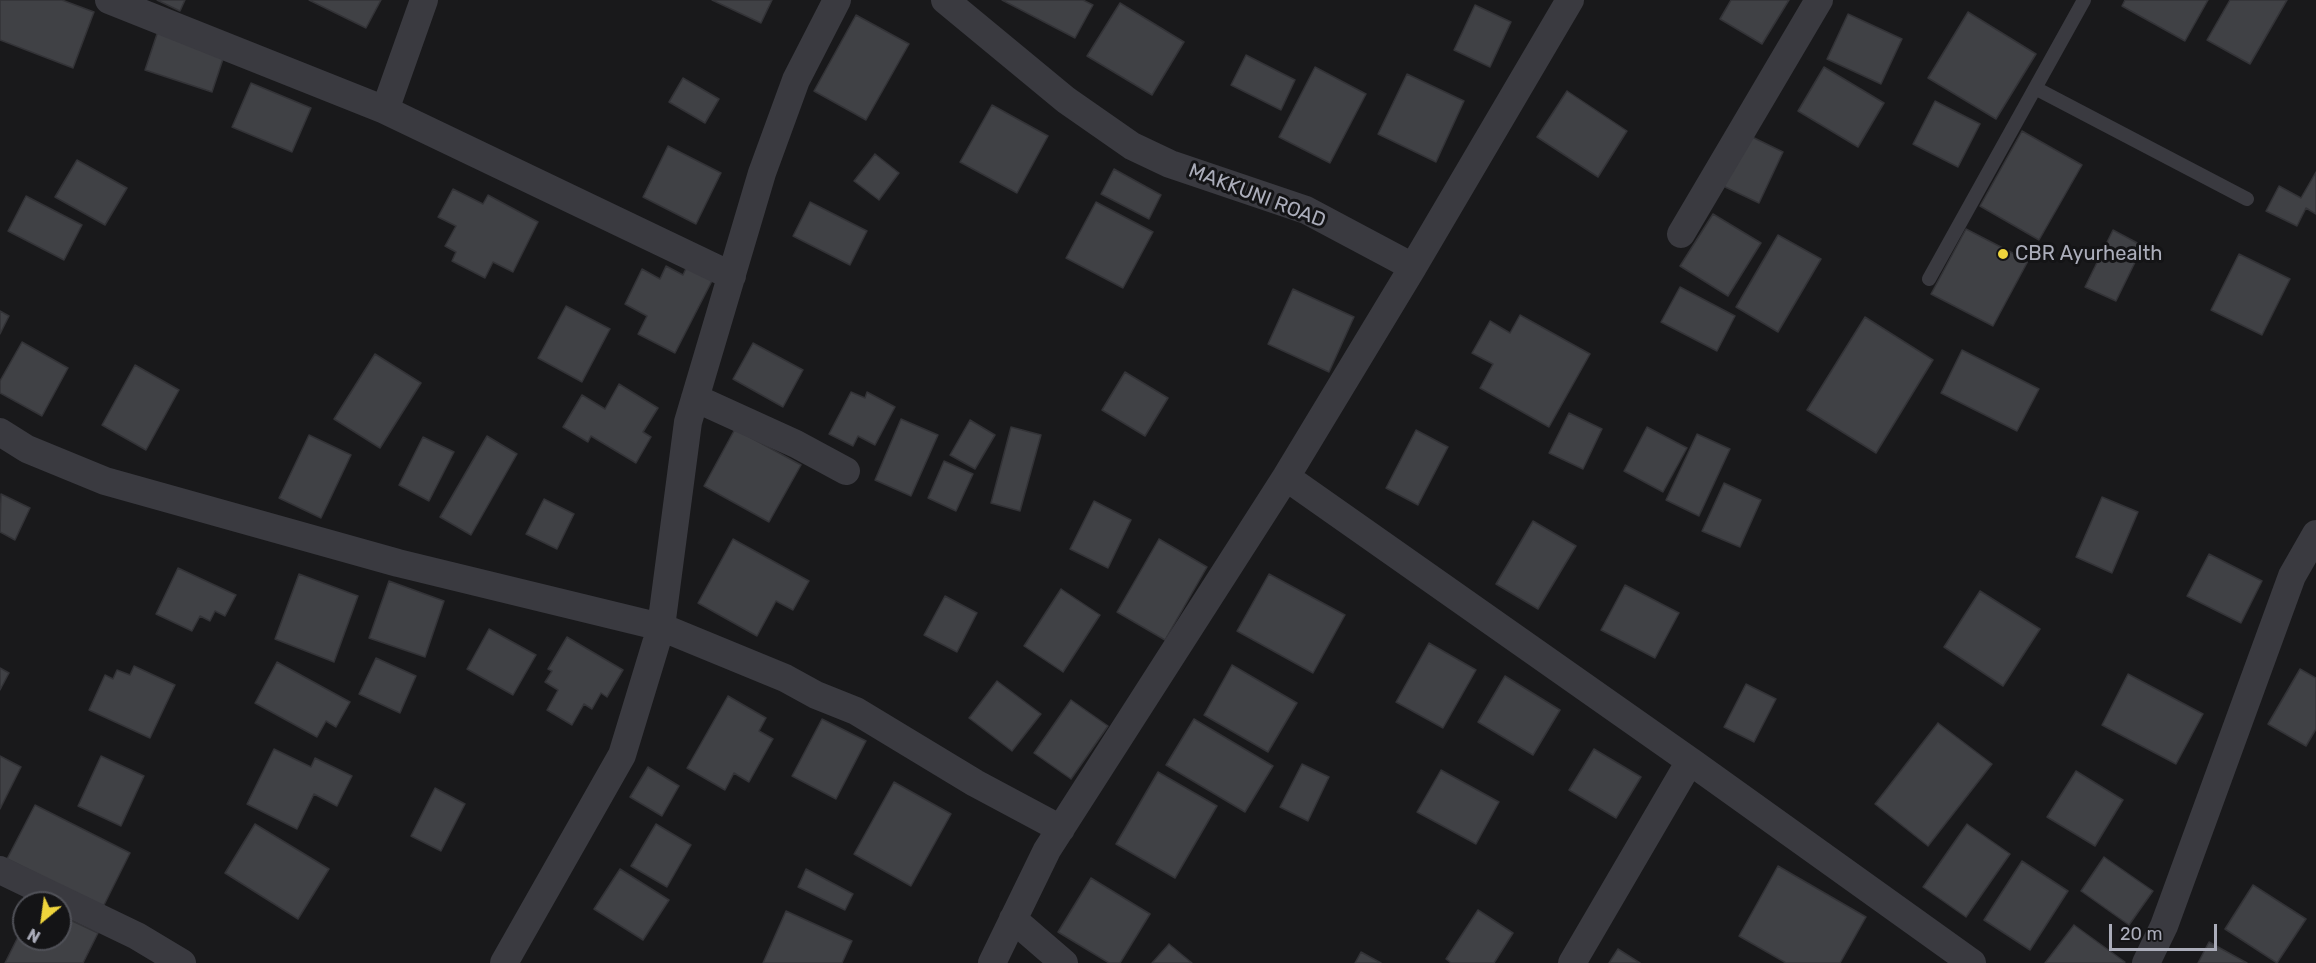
<!DOCTYPE html>
<style>
body{margin:0}
#map{position:relative;width:2316px;height:963px;overflow:hidden;background:#19191b;font-family:Rubik,sans-serif}
canvas{display:block}
.north{position:absolute;left:12px;top:891px;width:60px;height:60px;box-sizing:border-box;background:#141416;border:2px solid #505158;border-radius:50%;rotate:209deg;font-size:16px;font-weight:700;line-height:24px;text-align:center;color:#abadba}
.north::after{content:'';display:block;margin:auto;width:21px;height:27px;background:#efd53c;clip-path:polygon(50% 0,100% 100%,50% 72%,0 100%)}
.scale{position:absolute;left:2109px;top:924px;width:108px;height:27px;box-sizing:border-box;border:3px solid #abadba;border-top:0;padding-left:8px;font-size:18px;line-height:21px;white-space:nowrap;color:#abadba;-webkit-text-stroke:4px #141416;paint-order:stroke}
</style>
<div id="map">
<canvas width="2316" height="963"></canvas>
<div class="north">N</div>
<div class="scale">20 m</div>
</div>
<script>
const g = document.querySelector('canvas').getContext('2d');
g.lineJoin = 'round';
function paint(path, color) {
  g.fillStyle = color;
  g.fill(path, 'evenodd');
}
function shape(rows) {
  const path = new Path2D();
  for (const r of rows) {
    path.moveTo(r[0], r[1]);
    for (let i = 2; i < r.length; i += 2) path.lineTo(r[i], r[i + 1]);
  }
  return path;
}
function trace(path, color, width, dash) {
  g.strokeStyle = color;
  g.lineWidth = width;
  g.lineCap = dash ? 'butt' : 'round';
  g.setLineDash(dash || []);
  g.stroke(path);
}
function drawText(font, color, halo, rows, align = 'center') {
  g.font = font + ' Rubik,sans-serif';
  g.lineWidth = 6;
  g.setLineDash([]);
  g.textBaseline = 'middle';
  g.strokeStyle = halo;
  g.fillStyle = color;
  for (const [text, x, y, turn = 0] of rows) {
    g.save();
    g.translate(x, y);
    g.rotate((+turn || 0) * Math.PI / 180);
    g.textAlign = isNaN(turn) ? turn : align;
    if (halo) g.strokeText(text, 0, 0);
    g.fillText(text, 0, 0);
    g.restore();
  }
}
const building = shape([
 [0,0,62,0,94,12,73,68,0,40,0,0],
 [157,0,185,0,180,11,157,0],
 [309,0,381,0,366,28,309,0],
 [712,0,772,0,761,23,712,0],
 [1002,0,1083,0,1093,5,1075,38,1002,0],
 [1731,0,1789,0,1762,44,1720,19,1731,0],
 [2125,0,2208,0,2185,41,2122,6,2125,0],
 [2230,0,2287,0,2250,64,2207,40,2230,0],
 [1120,3,1184,42,1152,95,1087,56,1120,3],
 [1475,5,1511,22,1490,67,1454,50,1475,5],
 [1968,12,2036,54,1996,119,1928,78,1968,12],
 [1848,14,1902,39,1881,84,1827,59,1848,14],
 [856,15,909,44,866,120,814,91,856,15],
 [158,31,225,53,212,92,145,70,158,31],
 [1246,55,1295,80,1281,110,1231,85,1246,55],
 [1315,67,1366,94,1330,163,1279,137,1315,67],
 [1824,67,1884,103,1858,147,1798,111,1824,67],
 [1407,74,1464,101,1436,162,1378,134,1407,74],
 [683,78,719,99,705,123,669,102,683,78],
 [251,83,311,108,292,152,232,127,251,83],
 [1567,91,1627,131,1598,177,1537,137,1567,91],
 [1935,101,1980,124,1958,167,1913,144,1935,101],
 [992,105,1048,136,1017,193,960,162,992,105],
 [2022,131,2082,165,2039,240,1980,206,2022,131],
 [1746,134,1783,152,1759,203,1721,185,1746,134],
 [668,146,721,173,696,224,643,197,668,146],
 [875,154,899,173,879,200,854,181,875,154],
 [77,160,127,188,105,225,55,197,77,160],
 [1114,169,1161,195,1149,219,1101,194,1114,169],
 [2316,172,2316,214,2306,208,2297,226,2266,211,2279,186,2301,198,2316,172],
 [453,189,483,204,488,195,538,222,513,272,493,262,485,278,452,261,456,252,445,246,456,226,438,217,453,189],
 [26,196,82,225,64,260,8,231,26,196],
 [810,202,867,231,850,265,793,236,810,202],
 [1096,202,1153,232,1123,288,1066,258,1096,202],
 [1713,214,1761,243,1728,296,1680,266,1713,214],
 [1966,229,2028,261,1993,326,1931,294,1966,229],
 [2113,230,2143,246,2116,301,2085,287,2113,230],
 [1778,235,1821,259,1778,332,1736,307,1778,235],
 [2239,254,2290,279,2262,335,2211,310,2239,254],
 [688,264,714,277,675,353,638,334,647,316,625,304,642,269,660,279,666,266,683,275,688,264],
 [1680,287,1735,316,1717,351,1661,322,1680,287],
 [1293,289,1354,317,1329,372,1268,344,1293,289],
 [566,306,610,329,582,382,538,358,566,306],
 [0,311,9,316,0,334,0,311],
 [1520,315,1590,354,1549,427,1480,388,1493,364,1472,353,1490,321,1510,333,1520,315],
 [1865,317,1933,360,1876,453,1807,410,1865,317],
 [22,342,68,368,42,416,0,393,0,381,22,342],
 [753,343,803,370,783,407,733,379,753,343],
 [1962,350,2039,389,2017,431,1941,393,1962,350],
 [375,354,421,383,380,448,334,419,375,354],
 [135,365,179,390,146,450,102,425,135,365],
 [1125,372,1168,398,1145,436,1102,410,1125,372],
 [619,384,658,408,643,432,651,437,636,463,591,436,588,442,563,427,582,395,605,409,619,384],
 [851,392,865,398,867,392,895,407,875,445,858,436,853,446,829,434,851,392],
 [1569,413,1602,429,1583,469,1549,453,1569,413],
 [901,419,938,435,911,496,875,480,901,419],
 [970,420,995,435,975,469,950,455,970,420],
 [1011,427,1041,435,1020,511,991,503,1011,427],
 [1647,427,1687,448,1663,492,1624,471,1647,427],
 [735,429,801,465,769,522,704,486,735,429],
 [1416,430,1448,447,1418,505,1386,488,1416,430],
 [1697,434,1730,449,1699,516,1666,500,1697,434],
 [309,435,351,455,321,518,279,498,309,435],
 [487,436,517,454,471,535,440,517,487,436],
 [423,437,454,452,429,501,399,485,423,437],
 [944,461,973,474,956,511,928,498,944,461],
 [1724,483,1761,500,1740,547,1702,531,1724,483],
 [1,494,30,508,15,540,0,532,1,494],
 [2102,497,2138,512,2112,573,2076,557,2102,497],
 [544,499,574,514,557,549,526,534,544,499],
 [1094,501,1131,520,1108,568,1070,549,1094,501],
 [1533,521,1576,546,1538,609,1496,584,1533,521],
 [733,539,809,581,793,610,776,601,757,636,698,603,733,539],
 [1159,539,1207,567,1165,640,1117,612,1159,539],
 [2209,554,2262,581,2241,623,2187,596,2209,554],
 [178,568,236,595,225,616,215,611,210,621,200,616,192,631,156,614,178,568],
 [299,574,358,596,334,662,275,639,299,574],
 [1269,574,1345,615,1313,673,1237,631,1269,574],
 [389,581,444,601,425,657,369,638,389,581],
 [1625,585,1679,613,1655,658,1601,630,1625,585],
 [1061,589,1100,615,1063,672,1024,646,1061,589],
 [1980,591,2040,629,2003,686,1944,647,1980,591],
 [945,596,977,613,957,652,924,635,945,596],
 [489,629,536,655,513,695,467,669,489,629],
 [567,637,623,670,607,697,601,693,592,709,584,704,572,725,547,710,558,690,545,682,552,671,548,669,567,637],
 [1429,643,1476,670,1443,728,1396,702,1429,643],
 [376,658,416,676,400,713,359,694,376,658],
 [277,662,350,702,336,727,326,721,317,737,255,703,277,662],
 [1232,665,1297,703,1268,752,1204,715,1232,665],
 [134,666,175,685,150,738,89,710,105,675,113,679,117,670,130,675,134,666],
 [0,668,9,673,0,690,0,668],
 [2300,669,2316,678,2316,729,2306,746,2268,724,2300,669],
 [2128,674,2203,714,2176,764,2102,725,2128,674],
 [1505,676,1560,710,1533,755,1478,722,1505,676],
 [997,681,1041,714,1012,751,969,718,997,681],
 [1746,684,1776,699,1754,742,1724,727,1746,684],
 [728,696,766,718,759,731,773,739,749,782,734,773,725,790,687,768,728,696],
 [1071,700,1108,726,1071,779,1034,753,1071,700],
 [822,719,866,741,836,799,792,776,822,719],
 [1194,719,1273,766,1245,812,1166,765,1194,719],
 [1938,723,1992,764,1928,846,1875,804,1938,723],
 [274,749,311,767,315,758,352,776,337,806,314,794,297,829,247,804,274,749],
 [1594,749,1641,777,1616,818,1569,790,1594,749],
 [0,756,21,767,0,809,0,756],
 [101,756,144,776,121,826,78,806,101,756],
 [1302,764,1329,777,1308,821,1280,807,1302,764],
 [648,767,679,786,662,816,630,797,648,767],
 [1441,770,1499,802,1476,844,1417,812,1441,770],
 [2076,771,2123,800,2095,846,2047,817,2076,771],
 [1158,772,1217,806,1175,878,1116,844,1158,772],
 [894,782,951,814,911,886,854,854,894,782],
 [435,788,465,804,441,851,411,836,435,788],
 [35,805,130,853,103,907,7,859,35,805],
 [255,824,329,869,298,919,225,873,255,824],
 [656,824,691,845,667,887,631,866,656,824],
 [1967,824,2010,854,1966,917,1923,887,1967,824],
 [2104,857,2153,891,2129,925,2081,891,2104,857],
 [2022,861,2068,891,2030,950,1984,920,2022,861],
 [1778,866,1866,917,1840,963,1786,963,1739,936,1778,866],
 [620,869,669,900,643,940,594,909,620,869],
 [806,869,853,894,845,910,798,887,806,869],
 [1091,878,1150,914,1120,963,1109,963,1058,932,1091,878],
 [2253,885,2306,919,2277,963,2225,929,2253,885],
 [1478,910,1513,933,1494,963,1451,963,1446,959,1478,910],
 [786,911,852,941,842,963,763,963,786,911],
 [66,918,98,933,83,963,5,963,20,933,24,935,24,939,31,939,51,948,55,939,60,939,60,929,66,918],
 [2074,925,2125,962,2124,963,2045,963,2074,925],
 [2209,942,2247,963,2198,963,2209,942],
 [1169,944,1192,963,1152,963,1169,944],
 [1618,949,1640,963,1609,963,1618,949],
 [1361,952,1381,963,1355,963,1361,952]
]);
const lane = shape([
 [2035,88,2247,199],
 [1929,279,2084,0]
]);
const street = shape([
 [109,0,385,110,424,0],
 [945,0,1066,100,1132,146,1170,164,1306,210,1413,267,1570,0],
 [385,110,732,276],
 [1681,234,1819,0],
 [695,398,796,444,846,471],
 [0,432,27,449,105,481,398,563,661,627,785,678,816,695,856,711,975,783,1061,829],
 [1286,477,1690,761],
 [0,870,137,936,182,963],
 [1013,919,1064,963],
 [504,963,622,755,661,627,688,422,762,173,796,80,837,0],
 [992,963,1047,850,1286,477,1413,267],
 [1572,963,1690,761,1972,963],
 [2146,963,2164,926,2292,576,2316,534]
]);
const markers = [
 [2003,254,6,"#efd53c"]
];
const streetNames = [
 ["MAKKUNI ROAD",1257,196,21]
];
const poiNames = [
 ["CBR Ayurhealth",2015,254]
];
paint(building, '#404145');
trace(building, '#333337', 1.5);
trace(lane, '#3a3a40', 14);
trace(street, '#3a3a40', 28);
for (const [x, y, r, color] of markers) {
  const dot = new Path2D();
  dot.arc(x, y, r, 0, 2 * Math.PI);
  g.fillStyle = color;
  g.fill(dot);
  trace(dot, '#141416', 2);
}
drawText('20px', '#abadba', '#141416', streetNames);
drawText('20px', '#abadba', '#141416', poiNames, 'left');
</script>
